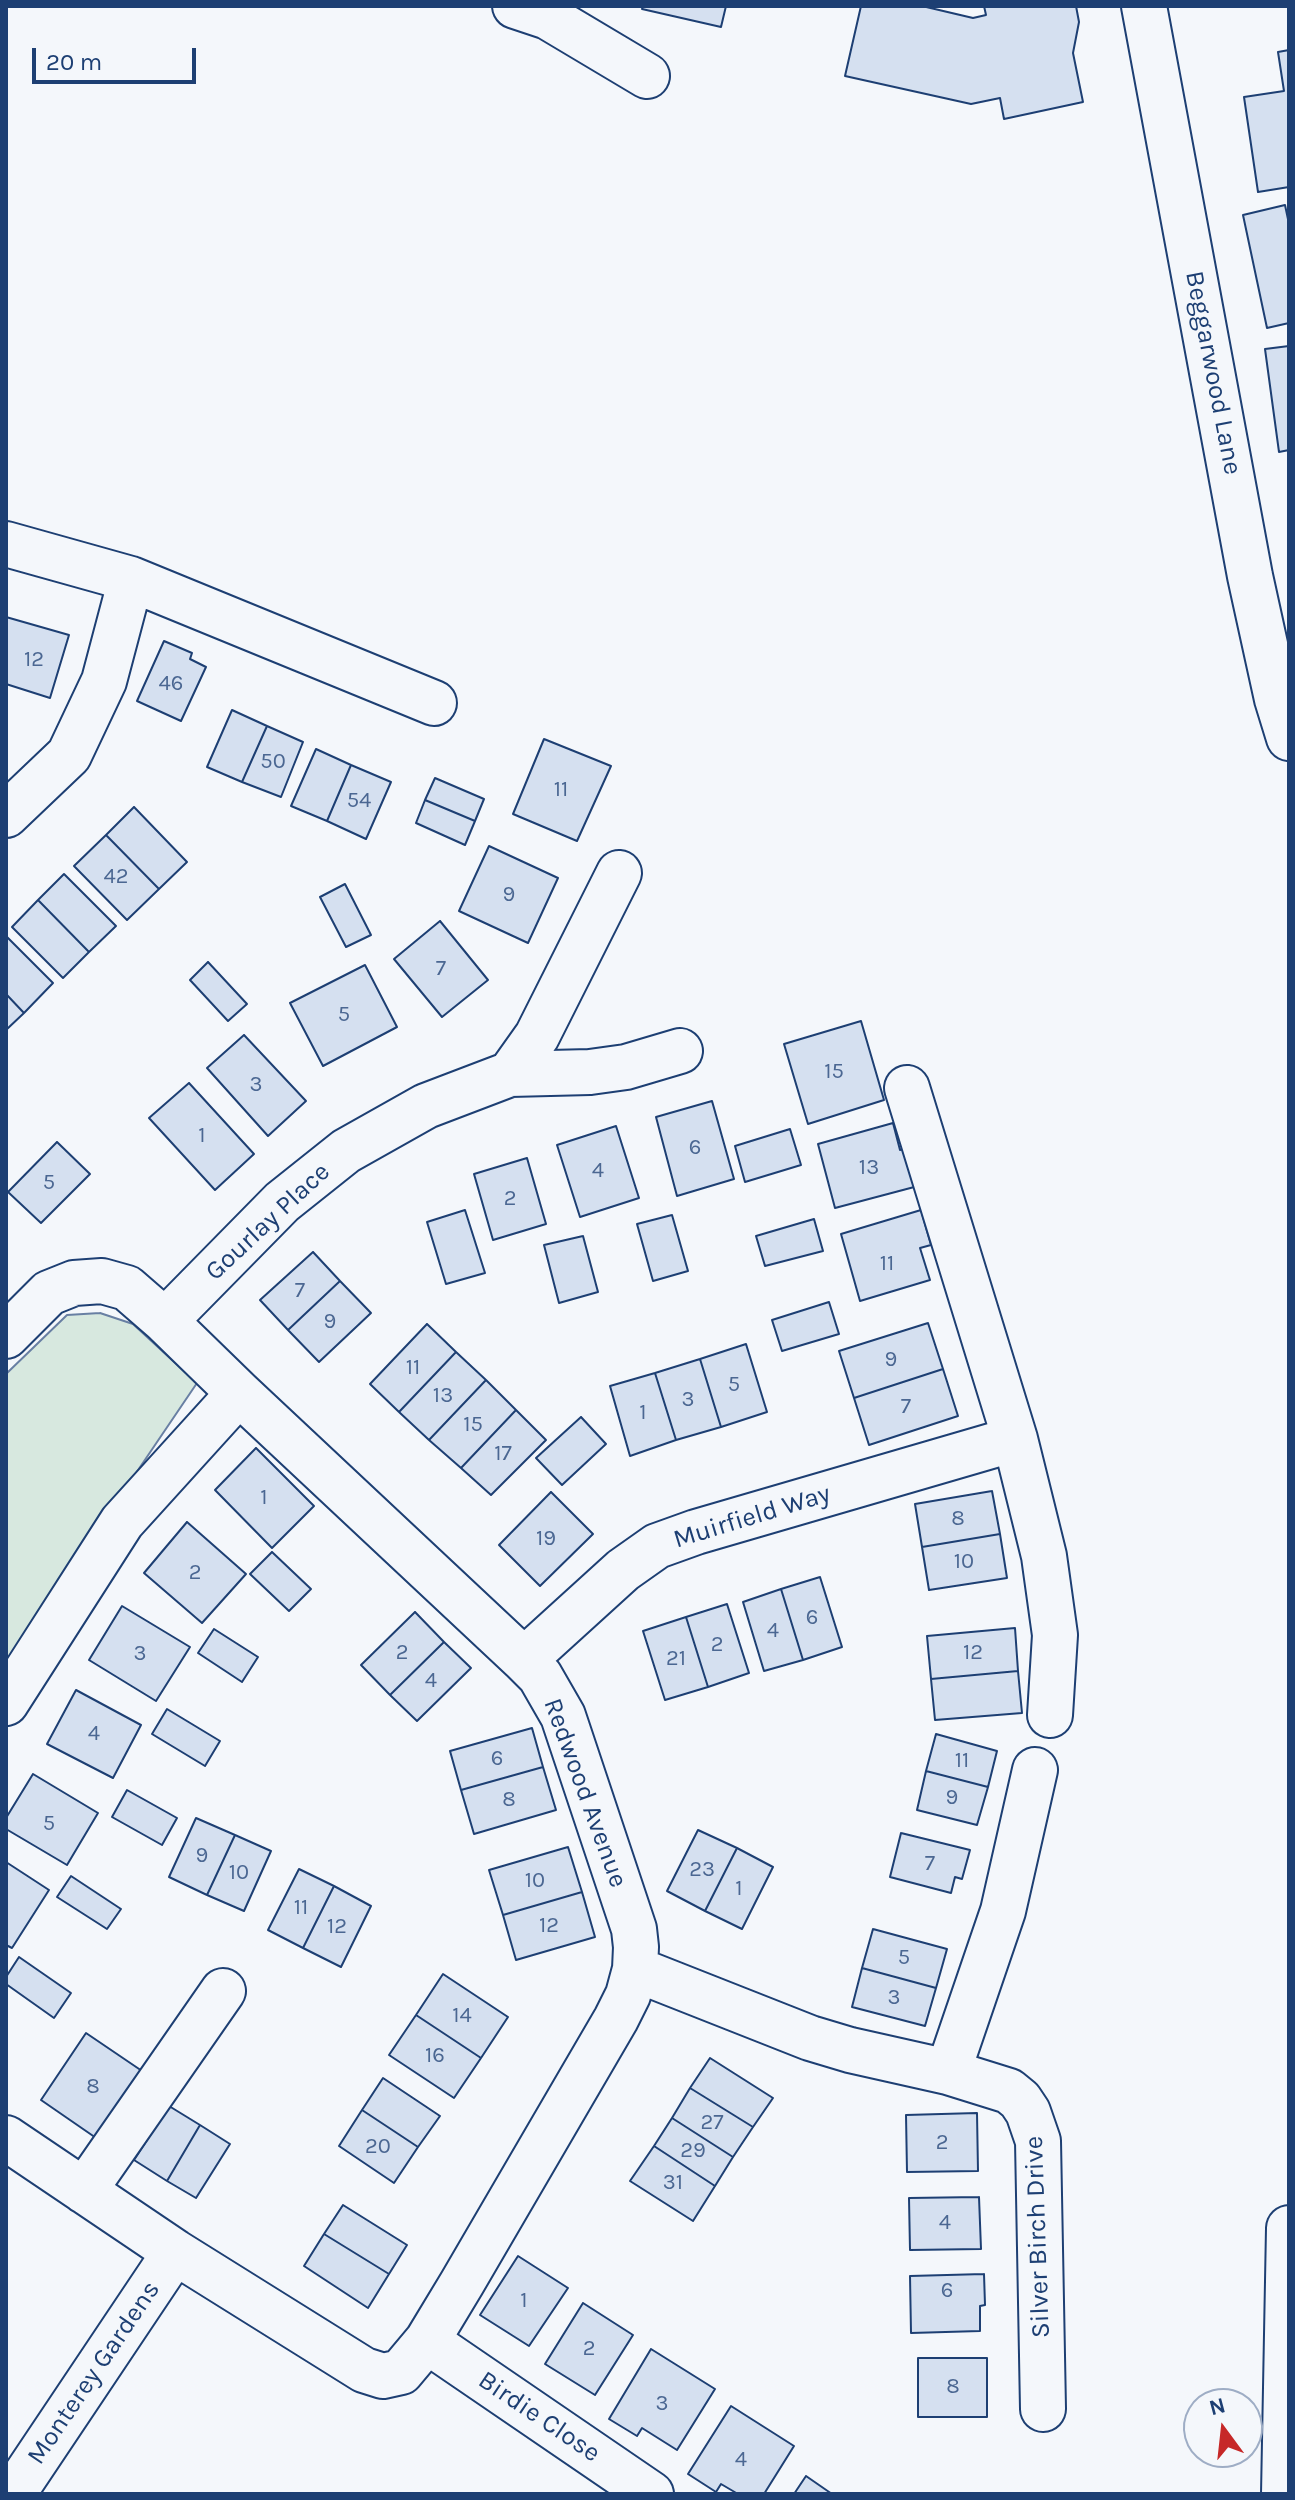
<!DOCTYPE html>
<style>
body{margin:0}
#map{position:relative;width:1295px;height:2500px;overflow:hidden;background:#f4f7fb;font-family:Karla,sans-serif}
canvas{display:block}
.frame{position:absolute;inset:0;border:8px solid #1d3f73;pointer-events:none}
.north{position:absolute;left:1183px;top:2388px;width:80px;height:80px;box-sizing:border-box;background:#f4f7fb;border:2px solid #9eadc5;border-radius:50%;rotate:345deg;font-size:22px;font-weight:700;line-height:32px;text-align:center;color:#1d3f73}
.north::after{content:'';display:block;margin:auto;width:28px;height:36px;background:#c62828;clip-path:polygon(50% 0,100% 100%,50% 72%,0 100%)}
.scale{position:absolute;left:32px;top:48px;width:164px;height:36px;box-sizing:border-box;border:4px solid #1d3f73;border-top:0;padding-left:10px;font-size:24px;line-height:28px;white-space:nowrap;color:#1d3f73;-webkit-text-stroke:6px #f4f7fb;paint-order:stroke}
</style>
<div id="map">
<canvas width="1295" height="2500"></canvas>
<div class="frame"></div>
<div class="north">N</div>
<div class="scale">20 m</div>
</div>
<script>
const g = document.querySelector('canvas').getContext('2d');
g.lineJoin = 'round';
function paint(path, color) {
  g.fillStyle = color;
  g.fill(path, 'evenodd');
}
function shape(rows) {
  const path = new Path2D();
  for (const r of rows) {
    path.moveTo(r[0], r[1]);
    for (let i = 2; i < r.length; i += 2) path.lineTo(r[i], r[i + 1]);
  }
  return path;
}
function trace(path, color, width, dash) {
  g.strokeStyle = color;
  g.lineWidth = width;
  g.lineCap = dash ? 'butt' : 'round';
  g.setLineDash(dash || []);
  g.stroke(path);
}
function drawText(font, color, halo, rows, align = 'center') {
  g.font = font + ' Karla,sans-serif';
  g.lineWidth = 6;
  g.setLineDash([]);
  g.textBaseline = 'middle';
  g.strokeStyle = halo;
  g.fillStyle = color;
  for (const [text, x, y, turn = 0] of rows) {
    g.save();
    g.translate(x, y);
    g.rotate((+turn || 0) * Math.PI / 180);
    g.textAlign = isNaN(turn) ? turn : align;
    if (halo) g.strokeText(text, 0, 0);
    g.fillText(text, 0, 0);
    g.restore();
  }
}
const green = shape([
 [100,1313,133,1324,197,1383,6,1665,6,1374,67,1315,100,1313]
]);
const building = shape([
 [643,6,726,6,721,27,642,9,643,6],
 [861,6,922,6,973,18,986,15,984,6,1076,6,1079,22,1073,53,1083,102,1004,119,1000,98,971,104,845,76,861,6],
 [1289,50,1289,187,1258,192,1244,97,1284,91,1278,52,1289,50],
 [1285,205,1289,224,1289,323,1267,328,1243,215,1285,205],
 [1289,346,1289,450,1279,452,1265,349,1289,346],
 [6,617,69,635,50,698,6,684,6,617],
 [164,641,192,653,190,659,206,667,181,721,137,701,164,641],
 [232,710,267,726,242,782,207,767,232,710],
 [267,726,303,742,281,797,242,782,267,726],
 [544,739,611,766,577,841,513,814,544,739],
 [316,749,351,765,327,821,291,806,316,749],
 [351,765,391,782,366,839,327,821,351,765],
 [435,778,484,799,475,821,425,800,435,778],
 [425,800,475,821,465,845,416,823,425,800],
 [134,807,187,862,159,889,106,835,134,807],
 [106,835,159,889,127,920,74,866,106,835],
 [489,846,558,878,528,943,459,911,489,846],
 [64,874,116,926,89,952,38,900,64,874],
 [345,884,371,935,346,947,320,897,345,884],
 [38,900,89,952,63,978,12,927,38,900],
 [440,921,488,980,442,1017,394,959,440,921],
 [6,936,53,983,24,1013,6,994,6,936],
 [208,962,247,1004,228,1021,190,980,208,962],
 [365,965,397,1027,323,1066,290,1003,365,965],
 [6,994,24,1013,6,1030,6,994],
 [861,1021,884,1100,808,1124,784,1044,861,1021],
 [244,1035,306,1101,268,1136,207,1068,244,1035],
 [189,1083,254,1154,215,1190,149,1118,189,1083],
 [712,1101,734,1179,677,1196,656,1117,712,1101],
 [893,1123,900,1150,908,1148,918,1186,835,1208,818,1144,893,1123],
 [616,1126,639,1198,580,1217,557,1145,616,1126],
 [790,1129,801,1165,745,1182,735,1146,790,1129],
 [57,1142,90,1174,41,1223,8,1192,57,1142],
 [527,1158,546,1224,493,1240,474,1174,527,1158],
 [465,1210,485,1273,446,1284,427,1222,465,1210],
 [921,1210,931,1245,920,1248,930,1280,860,1301,841,1234,921,1210],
 [672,1215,688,1271,653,1281,637,1224,672,1215],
 [814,1219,823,1251,765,1266,756,1236,814,1219],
 [583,1236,598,1292,559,1303,544,1245,583,1236],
 [313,1252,340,1281,288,1330,260,1300,313,1252],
 [340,1281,371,1313,319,1362,288,1330,340,1281],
 [829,1302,839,1334,782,1351,772,1320,829,1302],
 [928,1323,943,1369,854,1398,839,1351,928,1323],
 [427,1324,456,1352,399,1412,370,1384,427,1324],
 [746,1344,767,1412,721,1427,700,1359,746,1344],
 [456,1352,486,1380,429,1440,399,1412,456,1352],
 [700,1359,721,1427,676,1440,655,1373,700,1359],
 [943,1369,958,1416,869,1445,854,1398,943,1369],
 [655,1373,676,1440,630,1456,610,1386,655,1373],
 [486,1380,516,1410,461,1468,429,1440,486,1380],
 [516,1410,546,1440,491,1495,461,1468,516,1410],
 [581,1417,606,1444,562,1485,536,1458,581,1417],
 [256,1448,314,1506,272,1548,215,1490,256,1448],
 [992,1491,1000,1534,922,1547,915,1504,992,1491],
 [551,1492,593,1534,540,1586,499,1545,551,1492],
 [187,1522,246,1574,202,1623,144,1573,187,1522],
 [1000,1534,1007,1578,929,1590,922,1547,1000,1534],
 [272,1552,311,1589,289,1611,250,1574,272,1552],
 [820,1577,842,1647,803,1660,781,1589,820,1577],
 [781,1589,803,1660,764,1671,743,1602,781,1589],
 [727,1604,749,1673,708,1687,686,1617,727,1604],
 [122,1606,190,1647,156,1701,89,1660,122,1606],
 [415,1612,444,1642,390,1695,361,1665,415,1612],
 [686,1617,708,1687,665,1700,643,1631,686,1617],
 [1015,1628,1018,1671,931,1679,927,1636,1015,1628],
 [214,1629,258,1657,242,1682,198,1653,214,1629],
 [444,1642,471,1668,417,1721,390,1695,444,1642],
 [1018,1671,1022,1713,935,1720,931,1679,1018,1671],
 [76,1690,141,1725,113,1778,47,1744,76,1690],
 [167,1709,220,1741,205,1766,152,1734,167,1709],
 [532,1728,543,1767,461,1790,450,1751,532,1728],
 [936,1734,997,1751,988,1787,926,1771,936,1734],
 [543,1767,556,1810,474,1834,461,1790,543,1767],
 [926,1771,988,1787,977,1825,917,1810,926,1771],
 [33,1774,98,1813,67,1865,6,1829,6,1818,33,1774],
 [127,1790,177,1818,162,1845,112,1817,127,1790],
 [196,1818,235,1835,207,1895,169,1877,196,1818],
 [698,1830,737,1848,705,1911,667,1891,698,1830],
 [901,1833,970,1850,962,1879,955,1877,951,1893,890,1877,901,1833],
 [235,1835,271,1851,244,1911,207,1895,235,1835],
 [568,1847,582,1892,503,1915,489,1870,568,1847],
 [737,1848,773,1867,742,1929,705,1911,737,1848],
 [6,1862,49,1890,12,1948,6,1945,6,1862],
 [299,1869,334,1886,303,1948,268,1930,299,1869],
 [71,1876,121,1909,107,1929,57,1897,71,1876],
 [334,1886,371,1906,341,1967,303,1948,334,1886],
 [582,1892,595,1937,516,1960,503,1915,582,1892],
 [873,1929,947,1949,936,1988,862,1968,873,1929],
 [19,1957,71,1993,54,2018,6,1984,6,1977,19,1957],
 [862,1968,936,1988,925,2026,852,2007,862,1968],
 [443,1974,508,2017,481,2058,416,2015,443,1974],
 [416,2015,481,2058,454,2098,389,2055,416,2015],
 [86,2033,145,2073,99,2140,41,2100,86,2033],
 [710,2058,773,2098,753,2127,690,2088,710,2058],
 [383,2078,440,2116,418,2147,362,2110,383,2078],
 [690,2088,753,2127,733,2157,672,2118,690,2088],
 [169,2106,200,2125,167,2181,134,2160,169,2106],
 [362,2110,418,2147,394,2183,339,2146,362,2110],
 [977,2113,978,2171,907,2172,906,2115,977,2113],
 [672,2118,733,2157,715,2186,654,2146,672,2118],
 [200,2125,230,2144,196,2198,167,2181,200,2125],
 [654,2146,715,2186,693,2221,630,2181,654,2146],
 [979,2197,981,2249,910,2250,909,2198,979,2197],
 [343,2205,407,2245,389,2274,324,2234,343,2205],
 [324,2234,389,2274,368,2308,304,2266,324,2234],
 [518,2256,568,2288,529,2346,480,2315,518,2256],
 [984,2274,985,2305,980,2306,980,2331,911,2333,910,2276,984,2274],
 [583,2303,633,2335,595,2395,545,2364,583,2303],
 [651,2349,715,2389,677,2450,642,2428,637,2436,609,2419,651,2349],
 [918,2358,987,2358,987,2417,918,2417,918,2358],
 [731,2406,794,2446,764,2494,738,2494,721,2484,716,2492,688,2474,731,2406],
 [806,2476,832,2494,794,2494,806,2476]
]);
const minor = shape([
 [515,6,548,17,647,76],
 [1144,6,1250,576,1277,699,1289,738],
 [6,544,131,579,434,703],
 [6,815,69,755,104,681,131,579],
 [510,1074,590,1072,626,1067,680,1051],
 [907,1088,1015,1439,1044,1556,1055,1635,1050,1715],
 [165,1321,282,1202,346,1151,426,1106,510,1074,537,1036,619,873],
 [6,1336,49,1293,74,1283,102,1281,127,1288,165,1321,239,1393,524,1660,540,1676,563,1716,634,1929,636,1947,635,1969,628,1995,616,2019,462,2283,427,2341,401,2372,383,2376,364,2370,175,2252,6,2138],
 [524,1660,623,1570,657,1546,696,1532,1015,1439],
 [6,1703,122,1522,239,1393],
 [635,1969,810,2038,850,2050,948,2072,1009,2091,1020,2100,1028,2112,1038,2141,1043,2409],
 [948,2072,1003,1911,1035,1770],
 [84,2191,223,1991],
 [427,2341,651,2494],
 [13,2494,175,2252],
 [1284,2494,1289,2228]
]);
const numberNames = [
 ["12",34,660],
 ["46",171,684],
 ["50",273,762],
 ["11",561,790],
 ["54",359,801],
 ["42",116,877],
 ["9",509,895],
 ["7",441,969],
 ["5",344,1015],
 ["15",834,1072],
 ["3",256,1085],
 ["1",202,1136],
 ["6",695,1148],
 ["13",869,1168],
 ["4",598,1171],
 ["5",49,1183],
 ["2",510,1199],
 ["11",887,1264],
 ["7",300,1291],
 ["9",330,1322],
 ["9",891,1360],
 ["11",413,1368],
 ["5",734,1385],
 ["13",443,1396],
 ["3",688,1400],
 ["7",906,1407],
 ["1",643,1413],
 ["15",473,1425],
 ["17",503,1454],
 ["1",264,1498],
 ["8",958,1519],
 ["19",546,1539],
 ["10",964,1562],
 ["2",195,1573],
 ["6",812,1618],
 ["4",773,1631],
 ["2",717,1645],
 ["2",402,1653],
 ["12",973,1653],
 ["3",140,1654],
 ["21",676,1659],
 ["4",431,1681],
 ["4",94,1734],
 ["6",497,1759],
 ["11",962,1761],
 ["9",952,1798],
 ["8",509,1800],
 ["5",49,1824],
 ["9",202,1856],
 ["7",930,1864],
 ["23",702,1870],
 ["10",239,1873],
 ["10",535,1881],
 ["1",739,1889],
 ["11",301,1908],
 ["12",549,1926],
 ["12",337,1927],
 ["5",904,1958],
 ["3",894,1998],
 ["14",462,2016],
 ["16",435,2056],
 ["8",93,2087],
 ["27",712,2123],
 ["2",942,2143],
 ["20",378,2147],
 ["29",693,2151],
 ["31",673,2183],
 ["4",945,2223],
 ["6",947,2291],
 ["1",524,2301],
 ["2",589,2349],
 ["8",953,2387],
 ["3",662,2404],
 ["4",741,2460]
];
const streetNames = [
 ["Beggarwood Lane",1213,373,79],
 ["Gourlay Place",268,1222,-43],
 ["Muirfield Way",752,1517,-17],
 ["Redwood Avenue",585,1793,70],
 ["Silver Birch Drive",1038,2237,-92],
 ["Monterey Gardens",94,2373,-56],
 ["Birdie Close",539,2417,34]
];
paint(green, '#d7e8df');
trace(green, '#687fa3', 2);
paint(building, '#d5e0f0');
trace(building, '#1d3f73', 2);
trace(minor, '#1d3f73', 48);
trace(minor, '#f4f7fb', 44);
drawText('22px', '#4b6792', null, numberNames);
drawText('26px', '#1d3f73', '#f4f7fb', streetNames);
</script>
